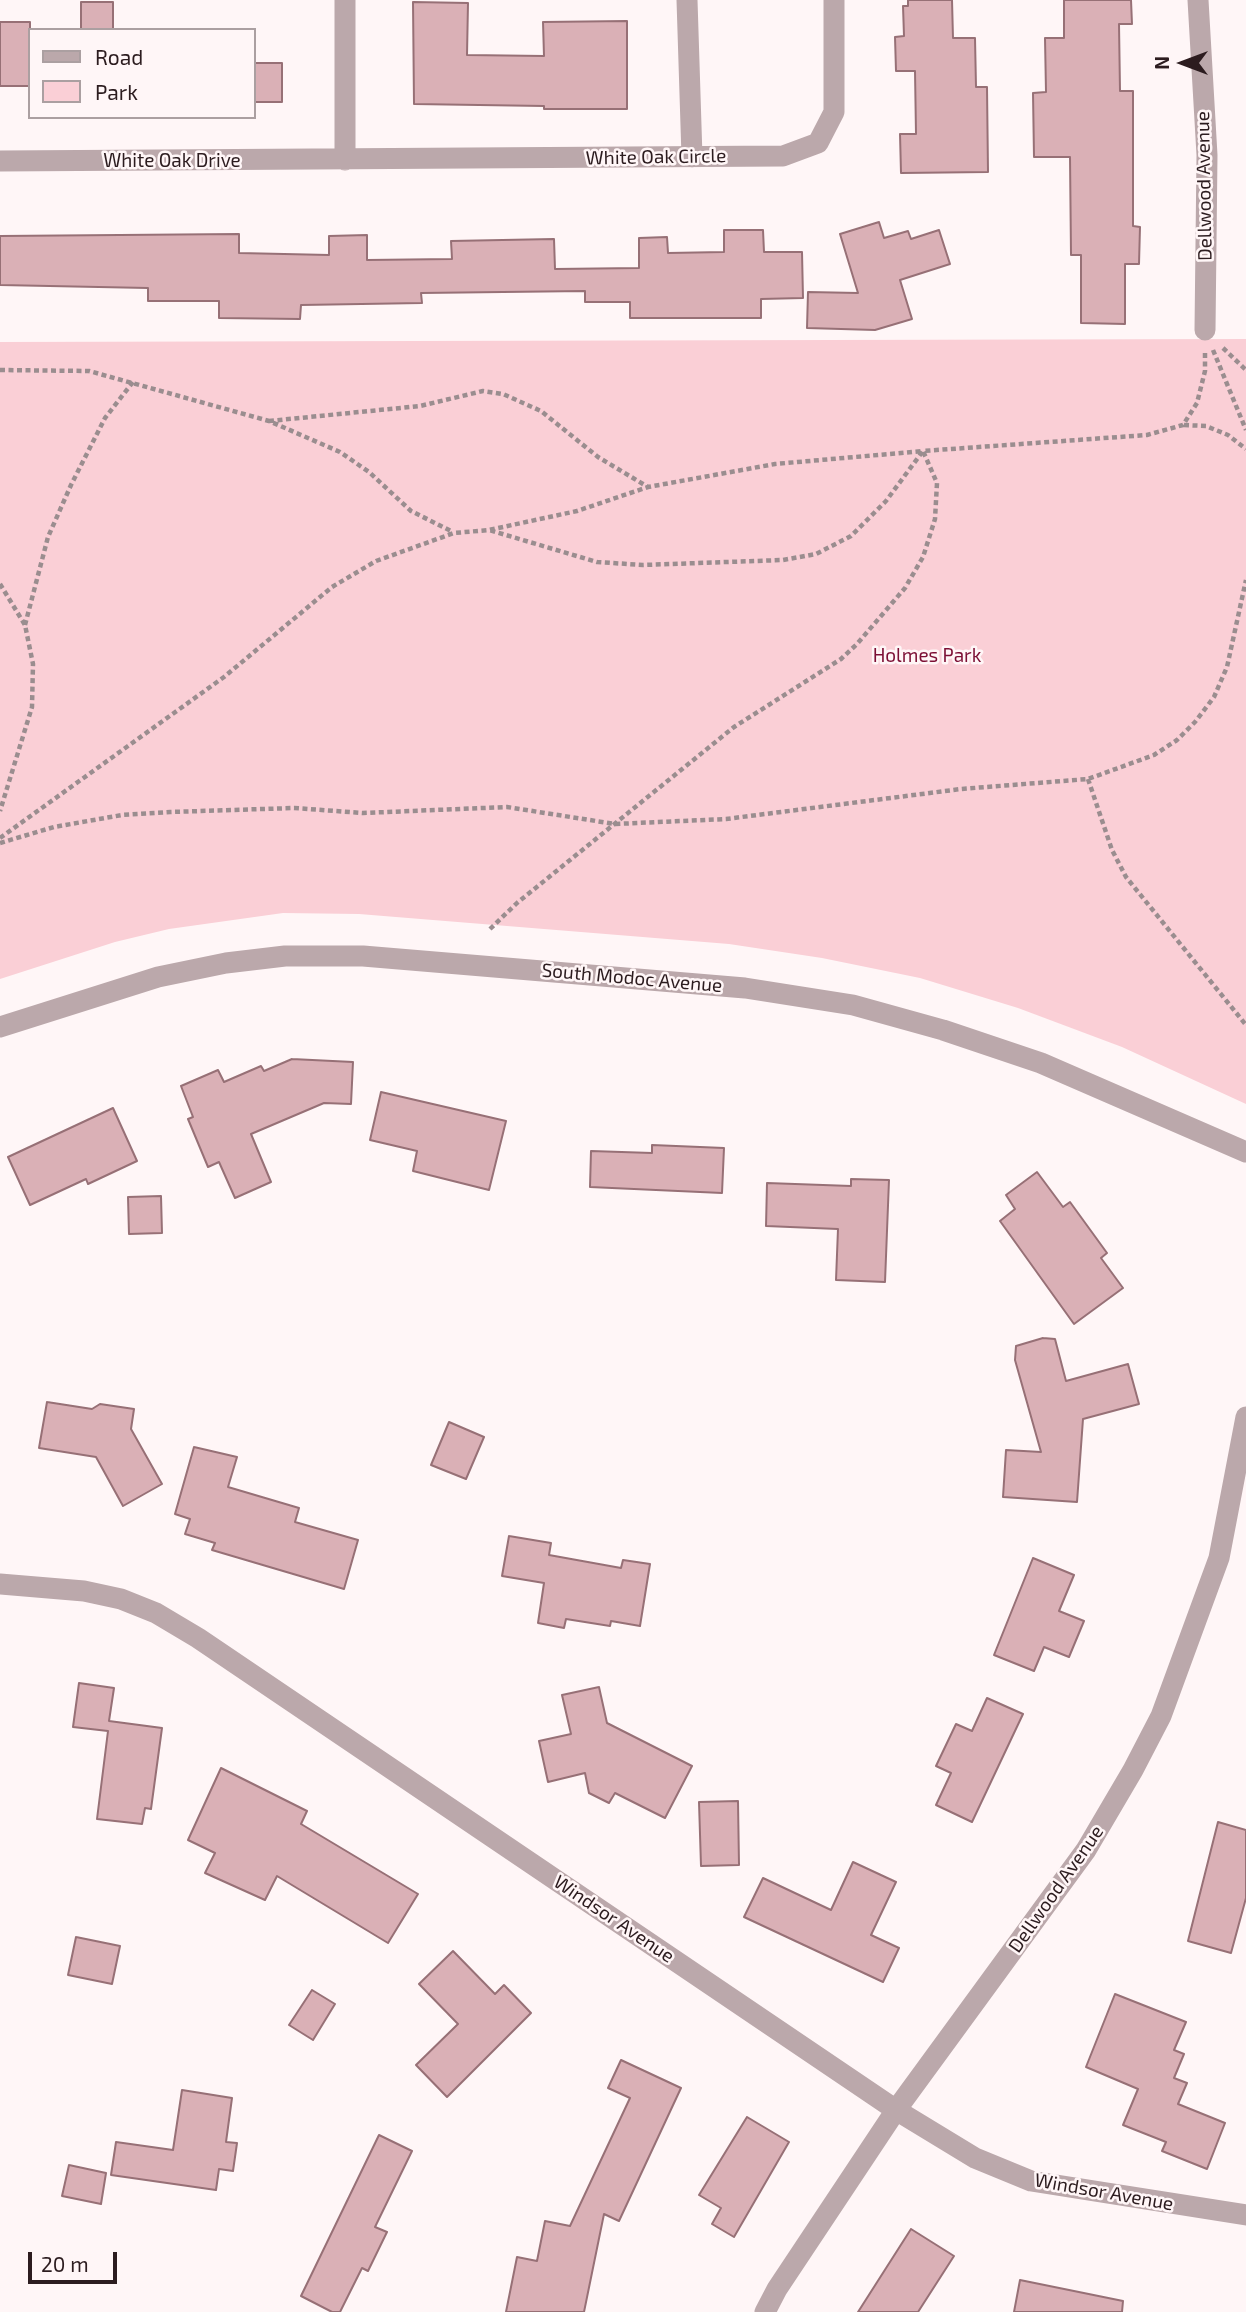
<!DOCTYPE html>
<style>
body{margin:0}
#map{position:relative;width:1246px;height:2312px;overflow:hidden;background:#fff6f7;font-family:"Exo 2",sans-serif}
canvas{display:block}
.legend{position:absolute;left:28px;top:28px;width:228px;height:91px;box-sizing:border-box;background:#fff6f7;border:2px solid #ab9fa1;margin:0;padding:9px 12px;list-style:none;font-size:21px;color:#2c1c1f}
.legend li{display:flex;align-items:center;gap:14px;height:35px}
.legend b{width:35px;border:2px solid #ab9fa1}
.north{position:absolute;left:1148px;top:28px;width:70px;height:70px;-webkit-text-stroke:5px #fff6f7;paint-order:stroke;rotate:270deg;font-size:19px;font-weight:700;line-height:28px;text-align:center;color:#2c1c1f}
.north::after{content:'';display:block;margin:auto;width:24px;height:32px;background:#2c1c1f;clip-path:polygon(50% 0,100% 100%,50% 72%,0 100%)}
.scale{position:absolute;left:28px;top:2252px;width:89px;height:32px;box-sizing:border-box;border:4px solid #2c1c1f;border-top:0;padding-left:9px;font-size:21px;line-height:24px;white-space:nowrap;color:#2c1c1f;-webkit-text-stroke:5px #fff6f7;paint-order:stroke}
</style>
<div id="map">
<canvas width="1246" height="2312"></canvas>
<ul class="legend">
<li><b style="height:9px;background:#bba8ab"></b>Road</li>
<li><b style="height:19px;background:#facfd6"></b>Park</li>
</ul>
<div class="north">N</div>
<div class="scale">20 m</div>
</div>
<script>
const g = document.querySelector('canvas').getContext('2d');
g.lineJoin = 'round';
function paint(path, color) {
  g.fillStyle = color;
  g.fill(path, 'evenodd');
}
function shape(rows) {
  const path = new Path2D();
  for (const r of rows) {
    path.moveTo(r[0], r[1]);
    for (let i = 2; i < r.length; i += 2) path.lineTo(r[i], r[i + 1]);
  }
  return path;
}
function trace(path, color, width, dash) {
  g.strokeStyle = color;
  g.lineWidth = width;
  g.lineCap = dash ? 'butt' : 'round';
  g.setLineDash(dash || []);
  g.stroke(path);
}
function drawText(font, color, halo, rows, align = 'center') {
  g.font = font + ' "Exo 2",sans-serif';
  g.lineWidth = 5;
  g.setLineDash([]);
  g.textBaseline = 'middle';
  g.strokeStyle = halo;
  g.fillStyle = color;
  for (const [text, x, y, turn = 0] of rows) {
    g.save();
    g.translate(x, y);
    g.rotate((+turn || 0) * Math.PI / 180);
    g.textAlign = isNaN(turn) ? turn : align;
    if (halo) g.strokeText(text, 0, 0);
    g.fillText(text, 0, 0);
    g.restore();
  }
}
const green = shape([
 [1246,339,1246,1104,1122,1047,1018,1008,920,978,822,958,729,944,359,914,283,913,169,929,115,942,0,979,0,342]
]);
const building = shape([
 [908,0,952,0,953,38,975,38,976,87,987,87,988,172,901,173,900,134,916,134,915,71,896,71,895,37,904,36,903,6,908,6,908,0],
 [1064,0,1131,0,1132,24,1119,24,1120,91,1133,91,1133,226,1140,227,1139,264,1125,264,1125,324,1081,323,1081,255,1071,255,1070,157,1034,157,1033,93,1046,92,1045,38,1064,38,1064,0],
 [81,2,113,2,113,30,81,30,81,2],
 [413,2,468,3,467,55,544,56,543,22,627,21,627,109,544,109,544,106,414,104,413,2],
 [0,22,30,22,30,86,0,86,0,22],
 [254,63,282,63,282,102,254,102,254,63],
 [879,222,884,238,908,231,911,239,939,230,950,264,900,280,912,319,875,330,807,328,808,292,858,293,840,234,879,222],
 [724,230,763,230,764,252,802,252,803,298,761,299,761,318,630,318,630,302,585,302,585,291,421,293,422,303,301,305,300,319,219,318,219,301,148,301,148,288,0,285,0,236,239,234,239,253,329,255,329,236,367,235,367,260,452,259,451,241,554,239,555,269,639,268,639,238,667,237,668,253,724,252,724,230],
 [292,1059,353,1062,351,1104,324,1103,251,1134,271,1182,235,1198,219,1162,208,1167,188,1119,193,1117,181,1086,218,1070,224,1082,261,1066,264,1071,292,1059],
 [381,1092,506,1121,489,1190,413,1171,417,1151,370,1140,381,1092],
 [113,1108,137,1161,88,1184,86,1179,30,1205,8,1157,113,1108],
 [652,1145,724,1148,722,1193,590,1187,591,1151,652,1153,652,1145],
 [1037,1172,1063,1207,1070,1202,1107,1253,1101,1258,1123,1288,1074,1324,1000,1221,1015,1209,1006,1195,1037,1172],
 [851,1179,889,1180,885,1282,836,1280,838,1229,766,1226,767,1183,851,1186,851,1179],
 [161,1196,162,1233,129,1234,128,1197,161,1196],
 [1043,1338,1055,1339,1066,1381,1128,1364,1139,1404,1083,1419,1077,1502,1003,1497,1006,1450,1041,1452,1015,1360,1016,1346,1043,1338],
 [47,1402,92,1409,100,1404,134,1409,131,1429,162,1484,123,1506,96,1457,39,1448,47,1402],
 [449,1422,484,1437,466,1479,431,1465,449,1422],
 [194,1447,237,1457,228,1487,299,1508,295,1522,358,1540,344,1589,212,1550,215,1543,185,1534,190,1519,175,1514,194,1447],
 [509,1536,551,1543,549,1555,621,1568,623,1560,650,1564,640,1626,611,1621,610,1626,566,1619,564,1628,538,1623,544,1583,502,1576,509,1536],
 [1033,1558,1074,1575,1059,1611,1084,1621,1069,1657,1044,1647,1034,1671,994,1655,1033,1558],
 [79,1683,114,1688,109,1721,162,1728,151,1809,145,1808,142,1824,97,1819,108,1731,73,1727,79,1683],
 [599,1687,607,1723,692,1766,665,1818,615,1793,609,1803,589,1793,585,1773,548,1782,539,1741,571,1734,562,1695,599,1687],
 [987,1698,1023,1714,972,1822,936,1805,951,1773,936,1766,956,1724,972,1731,987,1698],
 [221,1768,307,1811,301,1824,418,1894,388,1943,277,1876,265,1900,205,1873,215,1853,188,1840,221,1768],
 [738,1801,739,1865,701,1866,699,1802,738,1801],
 [1218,1822,1246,1830,1246,1898,1231,1953,1188,1941,1218,1822],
 [853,1862,896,1882,871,1935,899,1948,883,1982,744,1917,763,1878,831,1910,853,1862],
 [76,1937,120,1946,112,1984,68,1975,76,1937],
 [453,1951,495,1994,504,1985,531,2013,447,2097,416,2065,458,2024,419,1984,453,1951],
 [312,1990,335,2004,313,2040,289,2025,312,1990],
 [1115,1994,1186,2022,1174,2050,1184,2054,1174,2078,1187,2083,1178,2104,1225,2123,1207,2169,1162,2151,1166,2142,1123,2125,1138,2089,1086,2067,1115,1994],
 [621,2060,681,2088,619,2221,604,2214,584,2312,506,2312,517,2257,537,2261,545,2221,570,2226,630,2098,608,2088,621,2060],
 [182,2090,232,2098,226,2142,237,2143,233,2171,219,2169,216,2190,111,2175,116,2142,173,2150,182,2090],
 [747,2117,789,2142,734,2237,712,2224,721,2208,699,2195,747,2117],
 [379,2135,412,2151,375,2227,387,2232,368,2271,362,2268,340,2312,332,2312,301,2296,379,2135],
 [69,2165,106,2173,101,2204,62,2196,69,2165],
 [911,2229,954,2256,918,2312,858,2312,911,2229],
 [1020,2280,1123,2301,1122,2312,1014,2312,1020,2280]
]);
const path = shape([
 [1223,348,1246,370],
 [1213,350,1246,430],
 [0,370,89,371,269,421,340,452,369,472,411,511,453,532],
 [269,421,420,406,483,391,503,394,541,411,598,457,648,487,775,464,923,451,886,501,851,536,816,554,783,560,643,565,597,562,489,530],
 [1184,425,1206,426,1228,435,1246,449],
 [0,584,25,625,33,664,32,707,0,811],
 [25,625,48,537,71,485,105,418,133,382],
 [1088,779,1112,850,1126,877,1246,1025],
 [0,838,224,677,332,587,376,561,454,533,489,530,577,511,648,487],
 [0,843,54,827,122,815,170,812,294,808,363,813,507,807,615,824,726,819,961,789,1088,779,1154,755,1177,740,1195,722,1214,697,1227,667,1246,580],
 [490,929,517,903,734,727,841,659,857,644,905,588,923,557,935,519,937,483,923,451,1147,435,1183,425,1197,403,1205,371,1205,352]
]);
const minor = shape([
 [687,0,692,157],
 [1198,0,1207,155,1205,330],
 [345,160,345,0],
 [0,161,783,156,818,143,834,112,834,0],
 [0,1027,158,977,226,963,285,956,363,956,745,988,853,1005,943,1030,1041,1063,1246,1152],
 [0,1584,84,1591,121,1599,156,1613,198,1638,896,2110,975,2158,1031,2181,1246,2215],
 [765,2312,777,2289,896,2110,1086,1850,1133,1770,1161,1716,1219,1558,1246,1417]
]);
const streetNames = [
 ["White Oak Circle",656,157,-1],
 ["White Oak Drive",172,161],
 ["Dellwood Avenue",1204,186,-91],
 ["South Modoc Avenue",632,978,5],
 ["Dellwood Avenue",1056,1889,-55],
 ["Windsor Avenue",614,1919,34],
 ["Windsor Avenue",1104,2192,10]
];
const parkNames = [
 ["Holmes Park",927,656]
];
paint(green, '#facfd6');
paint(building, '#dab0b6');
trace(building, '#977076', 2);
trace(path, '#9a8d8f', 4.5, [5, 3.5]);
trace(minor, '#bba8ab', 21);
drawText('19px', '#2c1c1f', '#fff6f7', streetNames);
drawText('19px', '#7c0f35', '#fff6f7', parkNames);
</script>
